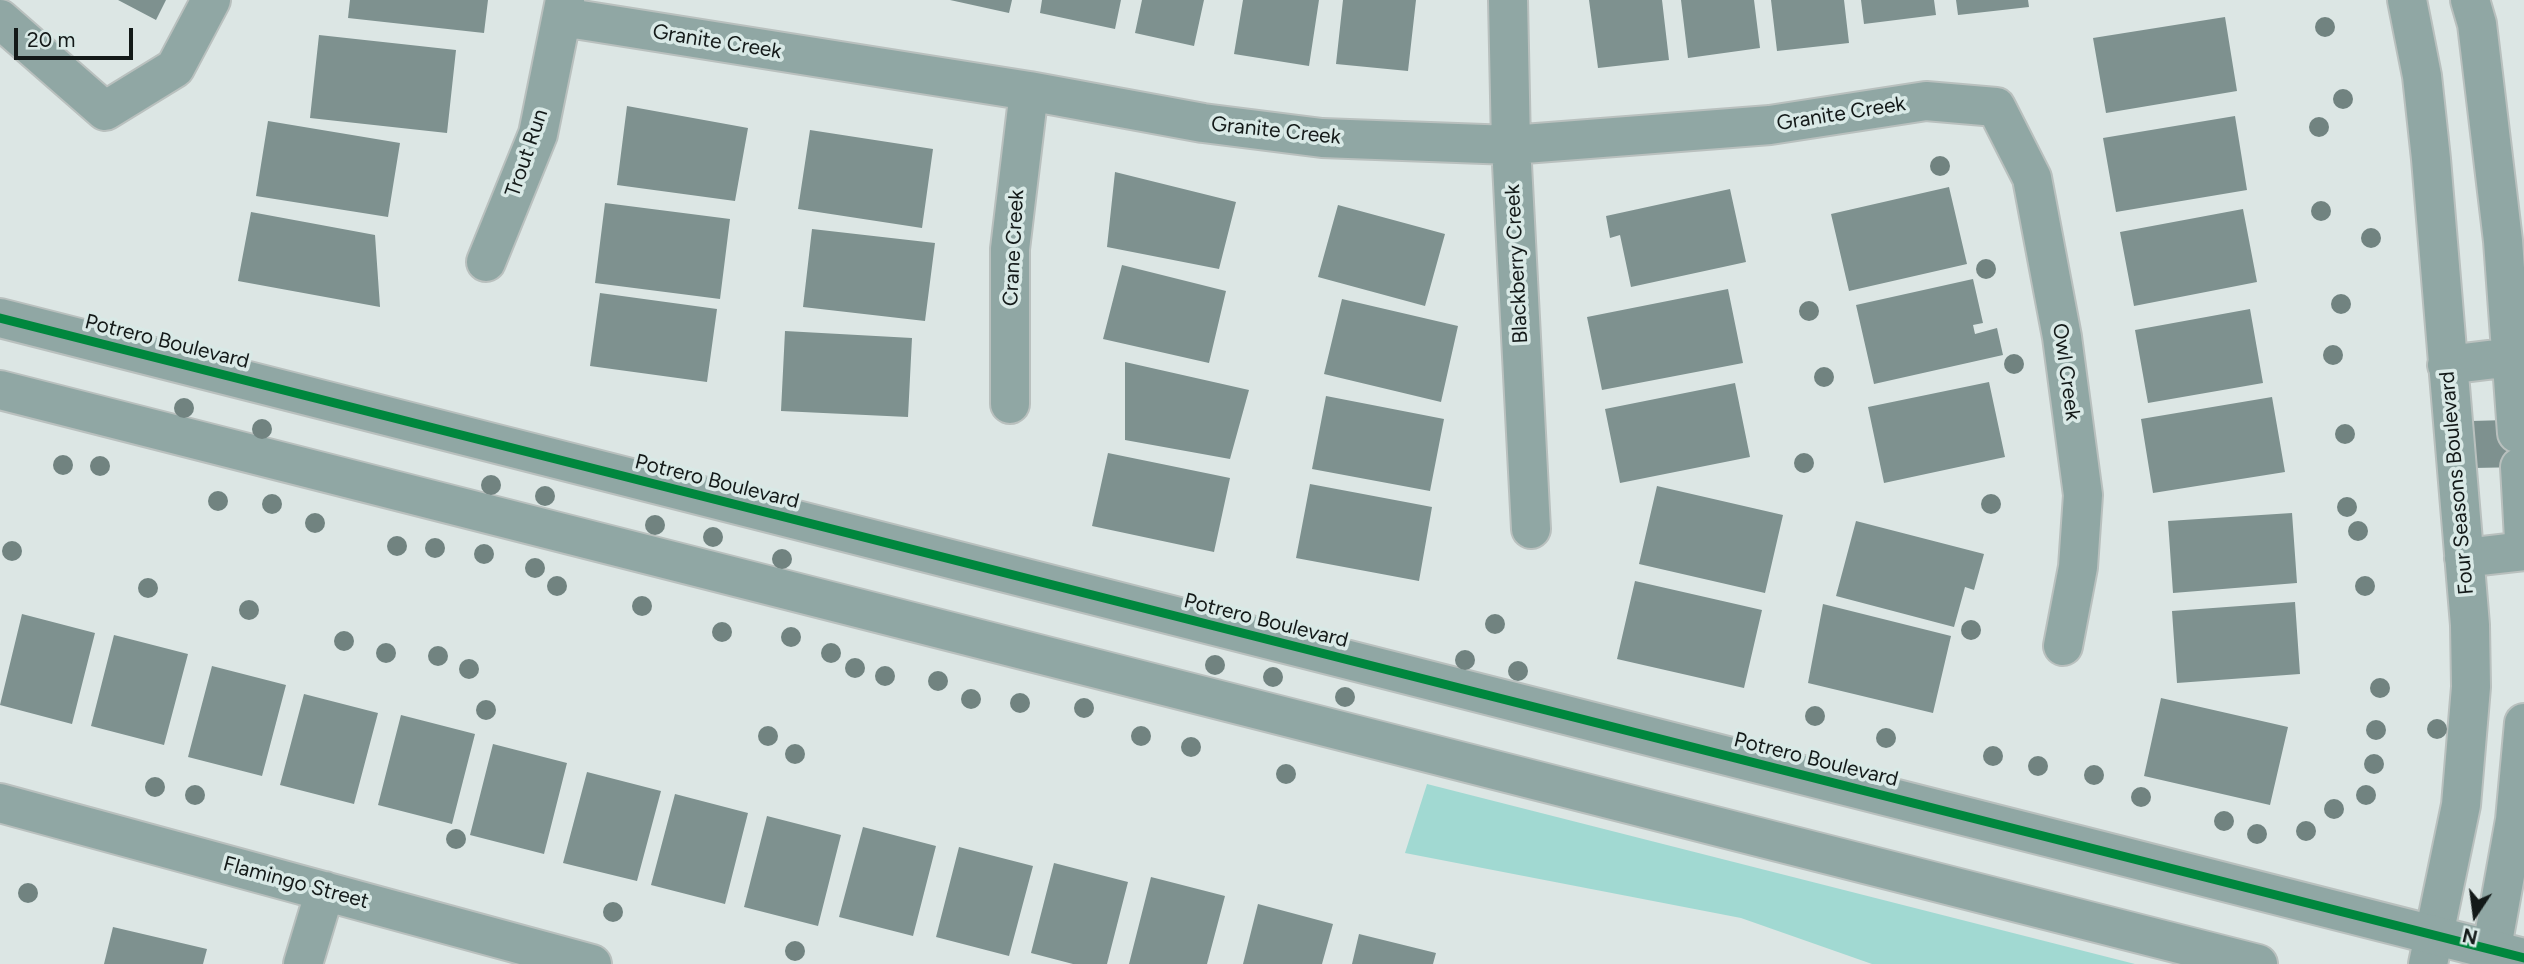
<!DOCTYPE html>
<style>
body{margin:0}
#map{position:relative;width:2524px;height:964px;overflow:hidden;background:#dce6e4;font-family:Figtree,sans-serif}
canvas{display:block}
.north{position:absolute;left:2440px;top:880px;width:70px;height:70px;-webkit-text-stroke:5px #d9e9e6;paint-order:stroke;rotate:193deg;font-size:19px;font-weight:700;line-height:28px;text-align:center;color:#131918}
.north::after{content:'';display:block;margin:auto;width:24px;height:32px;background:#131918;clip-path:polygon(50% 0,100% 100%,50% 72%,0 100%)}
.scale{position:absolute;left:14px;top:28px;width:119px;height:32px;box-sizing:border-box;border:4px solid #131918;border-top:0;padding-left:9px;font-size:21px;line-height:24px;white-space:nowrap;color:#131918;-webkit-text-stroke:5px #d9e9e6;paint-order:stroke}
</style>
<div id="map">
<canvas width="2524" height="964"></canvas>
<div class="north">N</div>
<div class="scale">20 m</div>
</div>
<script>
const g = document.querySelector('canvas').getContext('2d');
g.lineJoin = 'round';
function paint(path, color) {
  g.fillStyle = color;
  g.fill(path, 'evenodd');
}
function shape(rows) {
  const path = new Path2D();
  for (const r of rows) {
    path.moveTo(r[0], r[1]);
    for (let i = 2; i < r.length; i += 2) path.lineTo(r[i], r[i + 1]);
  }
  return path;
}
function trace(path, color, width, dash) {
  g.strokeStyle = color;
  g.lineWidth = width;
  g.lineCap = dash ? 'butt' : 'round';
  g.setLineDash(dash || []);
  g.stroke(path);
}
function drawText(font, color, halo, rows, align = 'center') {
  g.font = font + ' Figtree,sans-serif';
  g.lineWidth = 7;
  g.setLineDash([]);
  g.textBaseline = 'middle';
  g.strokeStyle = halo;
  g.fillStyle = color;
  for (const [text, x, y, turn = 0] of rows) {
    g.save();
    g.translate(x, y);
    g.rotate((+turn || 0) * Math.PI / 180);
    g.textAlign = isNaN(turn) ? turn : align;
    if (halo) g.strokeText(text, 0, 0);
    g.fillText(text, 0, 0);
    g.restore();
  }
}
const green = shape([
 [1427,784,2135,964,1872,964,1741,918,1405,853]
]);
const building = shape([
 [118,0,166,0,156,20],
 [350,0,488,0,484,33,348,18],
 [950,0,1012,0,1009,13],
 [1042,0,1121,0,1115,29,1040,13],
 [1142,0,1204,0,1194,46,1135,33],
 [1243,0,1319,0,1309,66,1234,54],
 [1343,0,1416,0,1408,71,1336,64],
 [1589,0,1662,0,1669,60,1598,68],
 [1681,0,1754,0,1760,48,1688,58],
 [1771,0,1844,0,1849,43,1777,51],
 [1861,0,1934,0,1936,15,1864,24],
 [1956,0,2028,0,2029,7,1958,15],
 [2225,17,2237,91,2106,113,2093,38],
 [319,35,456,50,447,133,310,118],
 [627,106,748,128,735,201,617,185],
 [2235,116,2247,190,2116,212,2103,138],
 [268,121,400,143,388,217,256,196],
 [810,130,933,149,922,228,798,209],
 [1115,172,1236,202,1219,269,1107,247],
 [1949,187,1967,264,1849,291,1831,214],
 [1730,189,1746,262,1631,287,1620,235,1610,238,1606,216],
 [605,203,730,219,720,299,595,283],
 [1338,205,1445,234,1425,306,1318,277],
 [2243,209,2257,282,2134,306,2120,232],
 [251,212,375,235,380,307,238,281],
 [812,229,935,243,925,321,803,307],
 [1122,265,1226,291,1209,363,1103,339],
 [1973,279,1983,323,1973,325,1975,334,1997,328,2003,355,1874,384,1856,305],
 [1728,289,1743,363,1602,390,1587,317],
 [600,293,717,309,707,382,590,366],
 [1342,299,1458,326,1441,402,1324,374],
 [2250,309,2263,383,2148,403,2135,330],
 [785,331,912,338,908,417,781,411],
 [1125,362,1249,390,1230,459,1125,440],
 [1989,382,2005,457,1884,483,1868,407],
 [1735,383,1750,457,1620,483,1605,409],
 [1326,396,1444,419,1430,491,1312,469],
 [2272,397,2285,472,2153,493,2141,419],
 [2507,420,2524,467,2473,468,2471,421],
 [1108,453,1230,478,1214,552,1092,526],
 [1310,484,1432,507,1419,581,1296,558],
 [1657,486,1783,515,1765,593,1639,564],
 [2292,513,2297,583,2173,593,2168,521],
 [1856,521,1984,554,1974,590,1965,587,1954,627,1836,596],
 [1635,581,1762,610,1744,688,1617,659],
 [2295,602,2300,674,2177,683,2172,611],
 [1823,604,1951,636,1933,713,1808,683],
 [22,614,95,633,72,724,0,705],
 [114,635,188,654,164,745,91,726],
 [212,666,286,685,262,776,188,757],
 [304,694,378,713,354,804,280,785],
 [2161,698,2288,727,2270,805,2144,776],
 [401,715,475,734,452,824,378,805],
 [493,744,567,763,544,854,470,835],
 [587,772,661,791,637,881,563,863],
 [675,794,748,813,725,904,651,885],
 [767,816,841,835,818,926,744,907],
 [863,827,936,846,913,936,839,917],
 [959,847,1033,866,1009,956,936,937],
 [1054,863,1128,882,1107,964,1073,964,1031,953],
 [1151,877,1225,896,1207,964,1129,964],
 [1258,904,1333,924,1322,964,1243,964],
 [113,927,207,949,203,964,104,964],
 [1359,934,1436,953,1433,964,1352,964]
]);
const minor = shape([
 [1508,0,1511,145,1531,529],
 [2407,0,2422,76,2431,159,2470,625,2471,687,2461,805,2428,964],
 [2470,0,2477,24,2503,241,2517,433],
 [562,17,1029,91,1203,123,1322,138,1511,145,1770,125,1926,101,1996,107,2032,178,2062,337,2083,495,2078,567,2063,646],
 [0,19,105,111,175,68,211,0],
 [486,262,538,134,565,0],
 [2447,365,2512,357,2524,370],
 [1010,404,1010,249,1029,91],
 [2520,467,2524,539],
 [2464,558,2524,551],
 [0,803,592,964],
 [303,964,325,891],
 [2489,964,2515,820,2524,723]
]);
const tertiary = shape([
 [0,318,2524,958],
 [0,390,2258,964]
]);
const cycleway = shape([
 [0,318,2524,958]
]);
const trees = [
 [2325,27],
 [2343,99],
 [2319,127],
 [1940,166],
 [2321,211],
 [2371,238],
 [1986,269],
 [2341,304],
 [1809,311],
 [2333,355],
 [2014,364],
 [1824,377],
 [184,408],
 [262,429],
 [2345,434],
 [1804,463],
 [63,465],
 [100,466],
 [491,485],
 [545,496],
 [218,501],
 [272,504],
 [1991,504],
 [2347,507],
 [315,523],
 [655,525],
 [2358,531],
 [713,537],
 [397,546],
 [435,548],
 [12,551],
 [484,554],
 [782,559],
 [535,568],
 [557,586],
 [2365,586],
 [148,588],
 [642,606],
 [249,610],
 [1495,624],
 [1971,630],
 [722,632],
 [791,637],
 [344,641],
 [386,653],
 [831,653],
 [438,656],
 [1465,660],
 [1215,665],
 [855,668],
 [469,669],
 [1518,671],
 [885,676],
 [1273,677],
 [938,681],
 [2380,688],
 [1345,697],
 [971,699],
 [1020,703],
 [1084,708],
 [486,710],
 [1815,716],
 [2437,729],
 [2376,730],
 [768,736],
 [1141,736],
 [1886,738],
 [1191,747],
 [795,754],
 [1993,756],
 [2374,764],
 [2038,766],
 [1286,774],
 [2094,775],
 [155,787],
 [195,795],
 [2366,795],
 [2141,797],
 [2334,809],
 [2224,821],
 [2306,831],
 [2257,834],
 [456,839],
 [28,893],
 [613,912],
 [795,951]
];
const streetNames = [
 ["Granite Creek",717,42,9],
 ["Granite Creek",1841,114,-9],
 ["Granite Creek",1276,131,6],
 ["Trout Run",527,153,-71],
 ["Crane Creek",1014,248,-87],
 ["Blackberry Creek",1517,264,-93],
 ["Potrero Boulevard",167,342,14],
 ["Owl Creek",2066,372,82],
 ["Potrero Boulevard",717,482,14],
 ["Four Seasons Boulevard",2457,483,-95],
 ["Potrero Boulevard",1266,621,14],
 ["Potrero Boulevard",1816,760,14],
 ["Flamingo Street",296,883,15]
];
paint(green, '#a1d9d2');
paint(building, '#7e918f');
trace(minor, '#b9c0be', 42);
trace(tertiary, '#b9c0be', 42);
trace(minor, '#90a7a4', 38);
trace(tertiary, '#90a7a4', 38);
trace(cycleway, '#00873e', 9);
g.fillStyle = '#718380';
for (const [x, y] of trees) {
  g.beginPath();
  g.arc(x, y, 10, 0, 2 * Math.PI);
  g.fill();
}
drawText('21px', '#131918', '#d9e9e6', streetNames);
</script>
